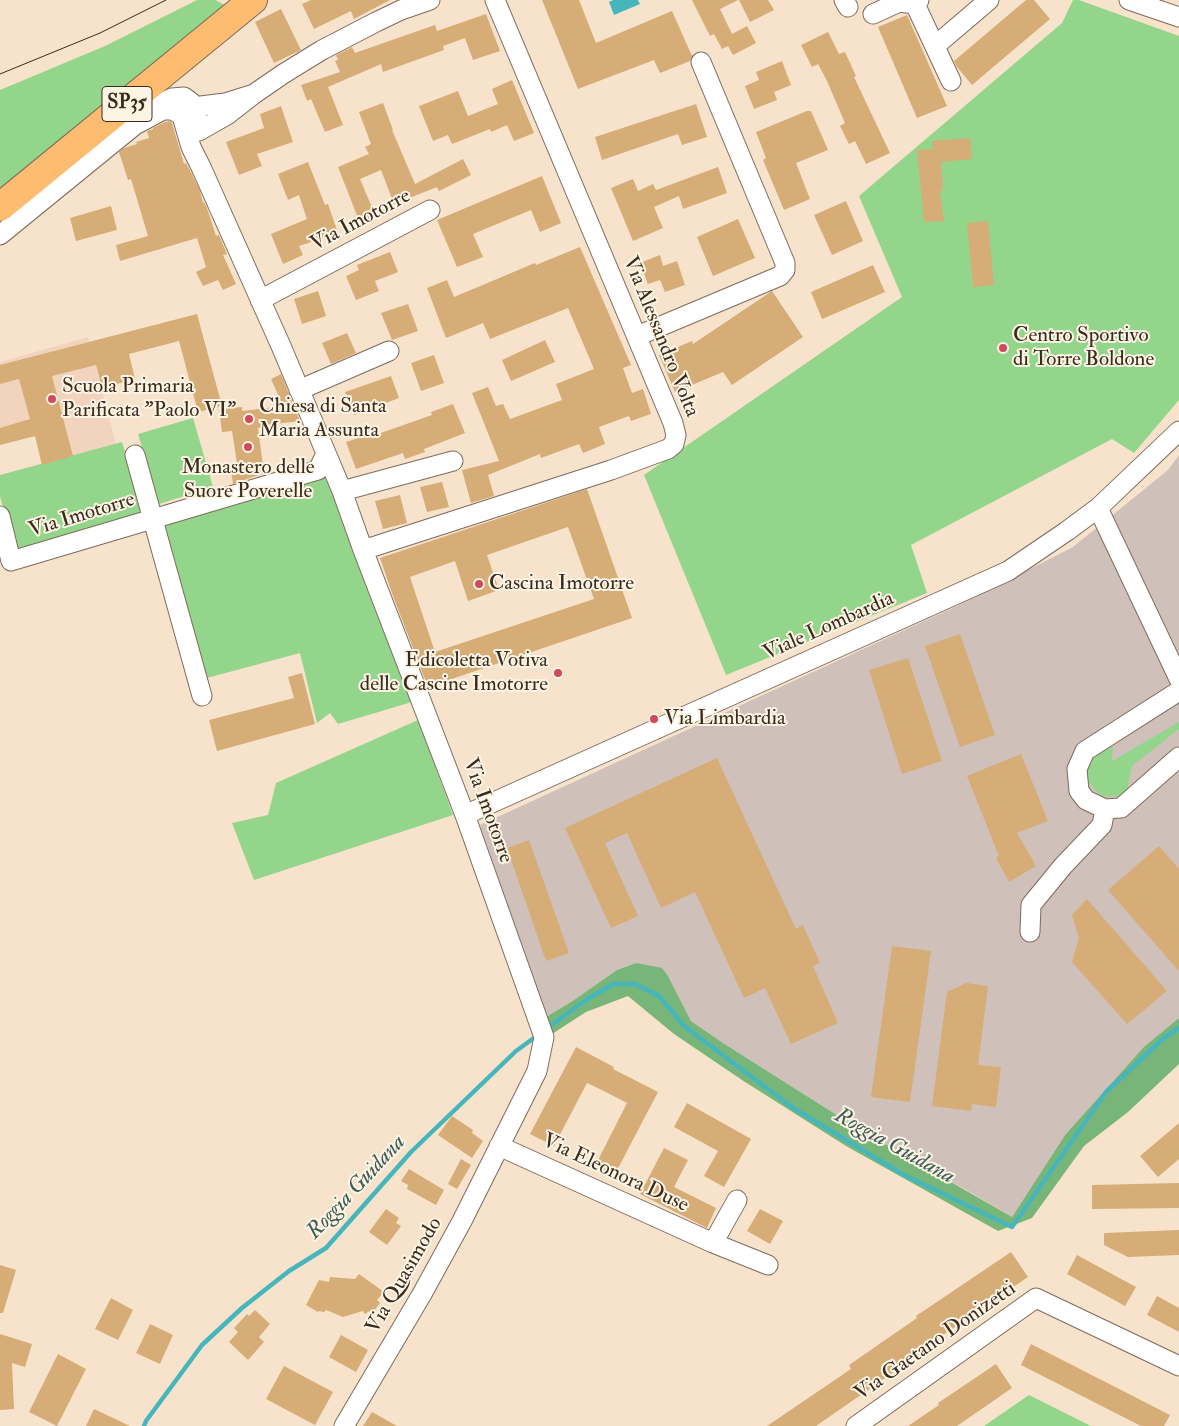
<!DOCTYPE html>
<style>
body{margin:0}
canvas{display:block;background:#f7e3cb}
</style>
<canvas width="1179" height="1426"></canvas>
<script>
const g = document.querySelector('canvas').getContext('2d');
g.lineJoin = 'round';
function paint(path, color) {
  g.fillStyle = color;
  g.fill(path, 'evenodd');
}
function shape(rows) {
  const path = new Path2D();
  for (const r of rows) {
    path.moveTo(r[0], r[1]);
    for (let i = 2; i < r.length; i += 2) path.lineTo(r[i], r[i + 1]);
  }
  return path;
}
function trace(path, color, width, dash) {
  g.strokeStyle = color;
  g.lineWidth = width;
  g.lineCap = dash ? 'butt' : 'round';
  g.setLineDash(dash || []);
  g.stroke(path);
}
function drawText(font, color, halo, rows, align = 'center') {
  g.font = font + ' "IM FELL Double Pica",serif';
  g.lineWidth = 4;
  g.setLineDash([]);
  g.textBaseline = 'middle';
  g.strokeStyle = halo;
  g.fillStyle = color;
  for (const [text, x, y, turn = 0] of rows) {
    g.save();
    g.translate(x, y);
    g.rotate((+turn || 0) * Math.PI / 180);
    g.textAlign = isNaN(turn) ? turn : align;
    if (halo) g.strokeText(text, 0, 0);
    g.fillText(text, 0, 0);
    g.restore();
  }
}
const built = shape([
 [88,337,116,444,42,465,35,436,0,445,0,362]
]);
const industrial = shape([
 [1179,455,1179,1018,1065,1135,1012,1217,961,1187,925,1168,862,1131,723,1043,691,1021,668,976,636,963,617,970,571,1002,546,1017,480,825,959,605,1073,547,1168,470]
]);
const green = shape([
 [197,0,215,0,227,6,0,192,0,90,105,46],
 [1073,0,1079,0,1179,36,1179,400,1134,453,1112,439,911,545,927,593,726,675,644,475,902,297,859,196,1062,23],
 [193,418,213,487,159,504,138,434],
 [122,442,144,514,14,550,0,496,0,475],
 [327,474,412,702,338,724,330,713,317,723,300,653,207,678,163,524],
 [418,720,453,815,254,880,232,823,268,815,276,783],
 [1179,722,1179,729,1132,766,1127,791,1118,796,1108,797,1099,794,1089,783,1086,775,1087,765,1093,756,1104,747,1113,747,1112,761],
 [1029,1395,1091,1426,984,1426]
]);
const forest = shape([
 [636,963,662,968,668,976,691,1021,723,1043,862,1131,1012,1217,1065,1135,1144,1047,1179,1018,1179,1064,1128,1112,1084,1146,1032,1218,998,1231,846,1146,742,1080,674,1034,628,996,586,1012,552,1034,546,1017,571,1002,617,970]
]);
const water = shape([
 [613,0,638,0,640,4,614,15,609,2]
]);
const stream = shape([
 [546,1029,586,1000,613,984,635,984,659,996,684,1026,793,1108,904,1175,1012,1227,1106,1092,1165,1037,1179,1028],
 [144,1426,146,1421,202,1345,242,1308,289,1271,326,1248,411,1152,516,1051,538,1035]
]);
const building = shape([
 [311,0,390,0,354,19,351,11,314,29,302,4],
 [542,0,579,0,596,43,672,11,692,56,690,61,660,73,654,60,578,89],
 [692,0,738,0,720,9,732,34,747,26,756,43,733,55,728,46,722,49,714,34,710,36],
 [739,0,768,0,774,10,750,22],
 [1026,0,1034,0,1050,19,972,85,957,67,954,61],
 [281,9,301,50,274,63,255,22],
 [486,14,500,51,473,60,465,38,443,46,444,50,383,72,381,64,328,87,343,125,325,132,311,99,307,101,301,85,340,72,335,61,338,60,336,55,352,47,355,53,435,25,437,31],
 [907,15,947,106,917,118,878,27],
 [828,32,839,54,845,52,856,76,854,77,890,153,866,164,855,141,849,144,840,126,845,123,827,81,818,64,812,67,801,45],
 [782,61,791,85,774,92,777,100,754,109,745,86,759,80,756,72],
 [512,80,534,133,514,141,507,125,491,132,490,129,452,144,448,135,433,141,419,106,458,91,468,116,498,104,492,89],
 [383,103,393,130,392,130,415,184,463,159,471,175,439,191,437,187,394,204,381,170,360,179,376,217,360,223,338,167,369,154,365,147,371,144,359,112],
 [696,104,707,137,682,145,678,134,602,160,595,137],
 [281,106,293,142,257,154,262,166,239,175,226,142,264,128,260,114],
 [807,111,811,111,828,150,796,163,810,199,784,210,763,160,766,158,756,132],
 [170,121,172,123,184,164,186,163,191,172,200,191,203,203,204,202,207,208,216,236,219,235,227,254,223,255,236,284,223,290,218,280,203,286,196,272,206,267,197,238,120,261,116,245,148,236,131,179,128,180,119,152,124,148,137,144,136,142,149,138,147,131,153,129,153,128,165,122],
 [970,138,972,159,941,162,943,190,940,190,944,221,924,222,917,150,933,149,932,141],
 [308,162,325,205,328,204,338,233,299,246,303,255,283,264,271,234,307,219,299,195,288,200,278,174],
 [718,167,727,193,683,209,679,196,654,207,663,228,633,241,611,188,633,179,638,191,653,184,656,190],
 [542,176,561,223,540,232,531,210,473,234,483,257,457,267,437,220],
 [846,201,863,241,832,255,814,215],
 [111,206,117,230,76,241,70,218],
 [738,219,755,258,713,276,697,237],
 [988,221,994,285,973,287,967,223],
 [580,247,631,365,623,368,632,393,643,389,651,414,631,421,629,416,599,427,605,444,583,453,579,444,541,458,540,454,488,475,494,496,471,503,462,470,499,461,472,393,488,387,496,406,503,404,510,419,562,400,556,384,594,369,568,308,490,339,483,323,446,338,427,288,447,280,454,297,535,263,536,265],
 [390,252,398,272,375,281,379,291,356,300,346,276,359,270,357,265],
 [660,255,663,266,677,261,685,285,665,292,660,280,648,284,640,263],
 [873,265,885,292,822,319,811,292],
 [318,291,326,316,302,324,294,299],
 [772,291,803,337,732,385,723,372,675,392,659,355,692,341,693,344],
 [408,304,418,331,392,340,381,313],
 [197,314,222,406,198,412,179,341,129,354,135,379,102,388,96,365,52,376,73,456,42,465,35,436,0,445,0,428,30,419,19,379,0,384,0,365],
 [347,333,356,353,331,364,322,343],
 [545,340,555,362,511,381,502,360],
 [434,355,444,383,421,391,411,363],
 [281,374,300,421,266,425,266,427,258,428,264,473,233,484,230,464,237,463,232,431,222,432,219,409,242,407,242,411,283,406,271,379],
 [391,376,399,398,354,415,345,392],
 [453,404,465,433,424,449,425,452,405,459,403,453,356,469,346,442,374,433,375,435,432,415,431,412],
 [442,482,449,507,427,512,420,487],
 [587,489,632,618,428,687,393,596,380,558],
 [568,527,594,599,435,652,410,577,455,561,468,601,499,590,487,555],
 [400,495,407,523,383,529,375,501],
 [960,634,995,735,960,747,925,646],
 [908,658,942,761,902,774,869,670],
 [302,673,315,724,217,751,209,720,294,698,288,677],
 [1021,754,1048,821,1017,833,1036,866,1009,882,996,858,999,856,967,776],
 [717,758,796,929,803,925,820,963,813,966,838,1023,791,1044,765,988,744,998,695,892,661,908,627,833,605,843,638,916,611,928,565,828],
 [529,840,569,953,546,961,507,848],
 [1159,846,1179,869,1179,971,1108,890],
 [1087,899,1167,991,1127,1024,1072,962,1079,938,1072,915],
 [892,946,931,951,910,1102,871,1097],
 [966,983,988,986,978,1065,1001,1067,996,1107,972,1104,971,1111,932,1106,947,992],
 [576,1047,614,1067,613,1069,658,1092,614,1176,595,1166,627,1103,602,1090,587,1083,554,1146,530,1134],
 [687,1103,751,1139,724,1187,704,1176,718,1151,674,1127],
 [452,1116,473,1130,472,1133,483,1141,472,1158,438,1135],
 [1179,1123,1179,1159,1158,1177,1140,1156],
 [664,1148,688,1160,674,1187,716,1208,707,1228,640,1194],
 [461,1159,471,1165,457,1189,448,1184],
 [409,1169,444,1190,436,1205,407,1189,408,1185,401,1181],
 [1179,1183,1179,1208,1092,1209,1092,1185],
 [386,1209,399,1218,396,1223,401,1226,387,1245,369,1232],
 [760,1209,783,1221,770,1244,747,1231],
 [1179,1230,1179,1255,1128,1257,1104,1245,1104,1233],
 [1011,1252,1028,1277,918,1352,920,1354,816,1426,767,1426,851,1369,849,1365,917,1318,916,1316],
 [1077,1255,1136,1287,1125,1306,1067,1274],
 [0,1265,16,1270,3,1313,0,1313],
 [359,1274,384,1292,377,1300,380,1303,373,1312,371,1310,365,1314,363,1311,343,1317,326,1310,324,1312,319,1311,318,1312,306,1305,319,1280,329,1282,330,1277,355,1279],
 [1157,1296,1179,1308,1179,1332,1147,1315],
 [111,1298,133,1310,118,1340,95,1329],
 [255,1310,270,1324,259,1337,264,1342,248,1360,229,1342,238,1332,234,1328,247,1314,249,1316],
 [150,1324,173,1335,160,1364,136,1353],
 [0,1334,32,1344,25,1367,12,1363,14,1409,0,1410],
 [341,1335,368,1350,356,1372,329,1357],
 [1031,1344,1170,1415,1164,1426,1141,1426,1021,1365],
 [58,1354,86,1369,57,1426,29,1412],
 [996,1364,1012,1388,957,1426,908,1426,939,1405,938,1403],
 [284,1366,333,1392,315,1425,266,1399],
 [94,1409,130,1426,86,1426],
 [372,1412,397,1426,363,1426]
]);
const minor = shape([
 [844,0,848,7],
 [919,0,915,4,951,81],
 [1129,0,1179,17],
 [873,14,899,2,915,4],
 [935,46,989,0],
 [254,94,225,103,201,106,195,110,189,117,186,129,192,131,199,131,227,115,254,94,283,74,322,50,376,22,401,10,430,0],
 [139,123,163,110,173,110,182,116,191,147,201,167,281,346,342,491,363,550,465,815,544,1037,537,1071,462,1221,422,1294,344,1426],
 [0,235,162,103,172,98,184,97,192,103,198,121],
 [260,300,430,210],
 [636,333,642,334,780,276,785,270,785,263,701,62],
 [299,390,389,351],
 [135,455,202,696],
 [342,491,453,461],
 [1098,508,1179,679],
 [0,516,11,561,318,470,326,454],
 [363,550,611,470,668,449,674,444,676,435,673,423,495,0],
 [1179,691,1085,751,1077,769,1079,791,1086,800,1105,809,1121,808,1179,757],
 [465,815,1008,571,1067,531,1098,508,1179,431],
 [1030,932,1031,905,1063,866,1102,825,1105,809],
 [499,1146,713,1243,768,1265],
 [713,1243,737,1200],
 [856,1426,1036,1298,1179,1366]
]);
const highway = shape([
 [0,207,253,0]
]);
const tram = shape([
 [0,74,100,33,166,0]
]);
const markers = [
 [1003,348,5,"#d1495b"],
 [52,399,5,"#d1495b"],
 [249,419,5,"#d1495b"],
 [248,447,5,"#d1495b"],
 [479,584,5,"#d1495b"],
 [558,673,5,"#d1495b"],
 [654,719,5,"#d1495b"]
];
const shields = [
 [127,104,50]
];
const shieldNames = [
 ["SP35",127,104]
];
const streetNames = [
 ["Via Imotorre",361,221,-28],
 ["Via Alessandro Volta",660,337,68],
 ["Via Imotorre",82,516,-17],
 ["Viale Lombardia",829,627,-24],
 ["Via Imotorre",487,811,70],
 ["Via Eleonora Duse",615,1174,25],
 ["Via Quasimodo",405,1276,-60],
 ["Via Gaetano Donizetti",936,1342,-35]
];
const poiNames = [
 ["Centro Sportivo",1013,336],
 ["di Torre Boldone",1013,360],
 ["Scuola Primaria",62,387],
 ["Parificata \"Paolo VI\"",62,411],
 ["Chiesa di Santa",259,407],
 ["Maria Assunta",259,431],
 ["Monastero delle",248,468,"center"],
 ["Suore Poverelle",248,492,"center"],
 ["Cascina Imotorre",489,584],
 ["Edicoletta Votiva",548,661,"right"],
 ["delle Cascine Imotorre",548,685,"right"],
 ["Via Limbardia",664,719]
];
const waterNames = [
 ["Roggia Guidana",894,1147,29],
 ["Roggia Guidana",357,1188,-47]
];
paint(built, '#f2d4be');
paint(industrial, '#cfc0ba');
paint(green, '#94d58c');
paint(forest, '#77b678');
paint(water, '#46b6bc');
trace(stream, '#46b6bc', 4.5);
paint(building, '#d6ad76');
trace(minor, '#7d6b5b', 21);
trace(highway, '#7d6b5b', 30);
trace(minor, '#fff', 19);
trace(highway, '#fdbc70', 28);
trace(tram, '#3b2a1e', 1);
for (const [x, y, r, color] of markers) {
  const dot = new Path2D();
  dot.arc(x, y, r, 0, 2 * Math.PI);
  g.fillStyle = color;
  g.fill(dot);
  trace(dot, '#fcf5e5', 2);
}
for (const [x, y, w] of shields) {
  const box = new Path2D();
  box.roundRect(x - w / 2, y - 17.5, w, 35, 4);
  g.fillStyle = '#fcf5e5';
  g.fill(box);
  trace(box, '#3b2a1e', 1);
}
drawText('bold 20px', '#3b2a1e', null, shieldNames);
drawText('21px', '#3b2a1e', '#fcf5e5', streetNames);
drawText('21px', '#3b2a1e', '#fcf5e5', poiNames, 'left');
drawText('italic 22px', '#3f5b55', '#fcf5e5', waterNames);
</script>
